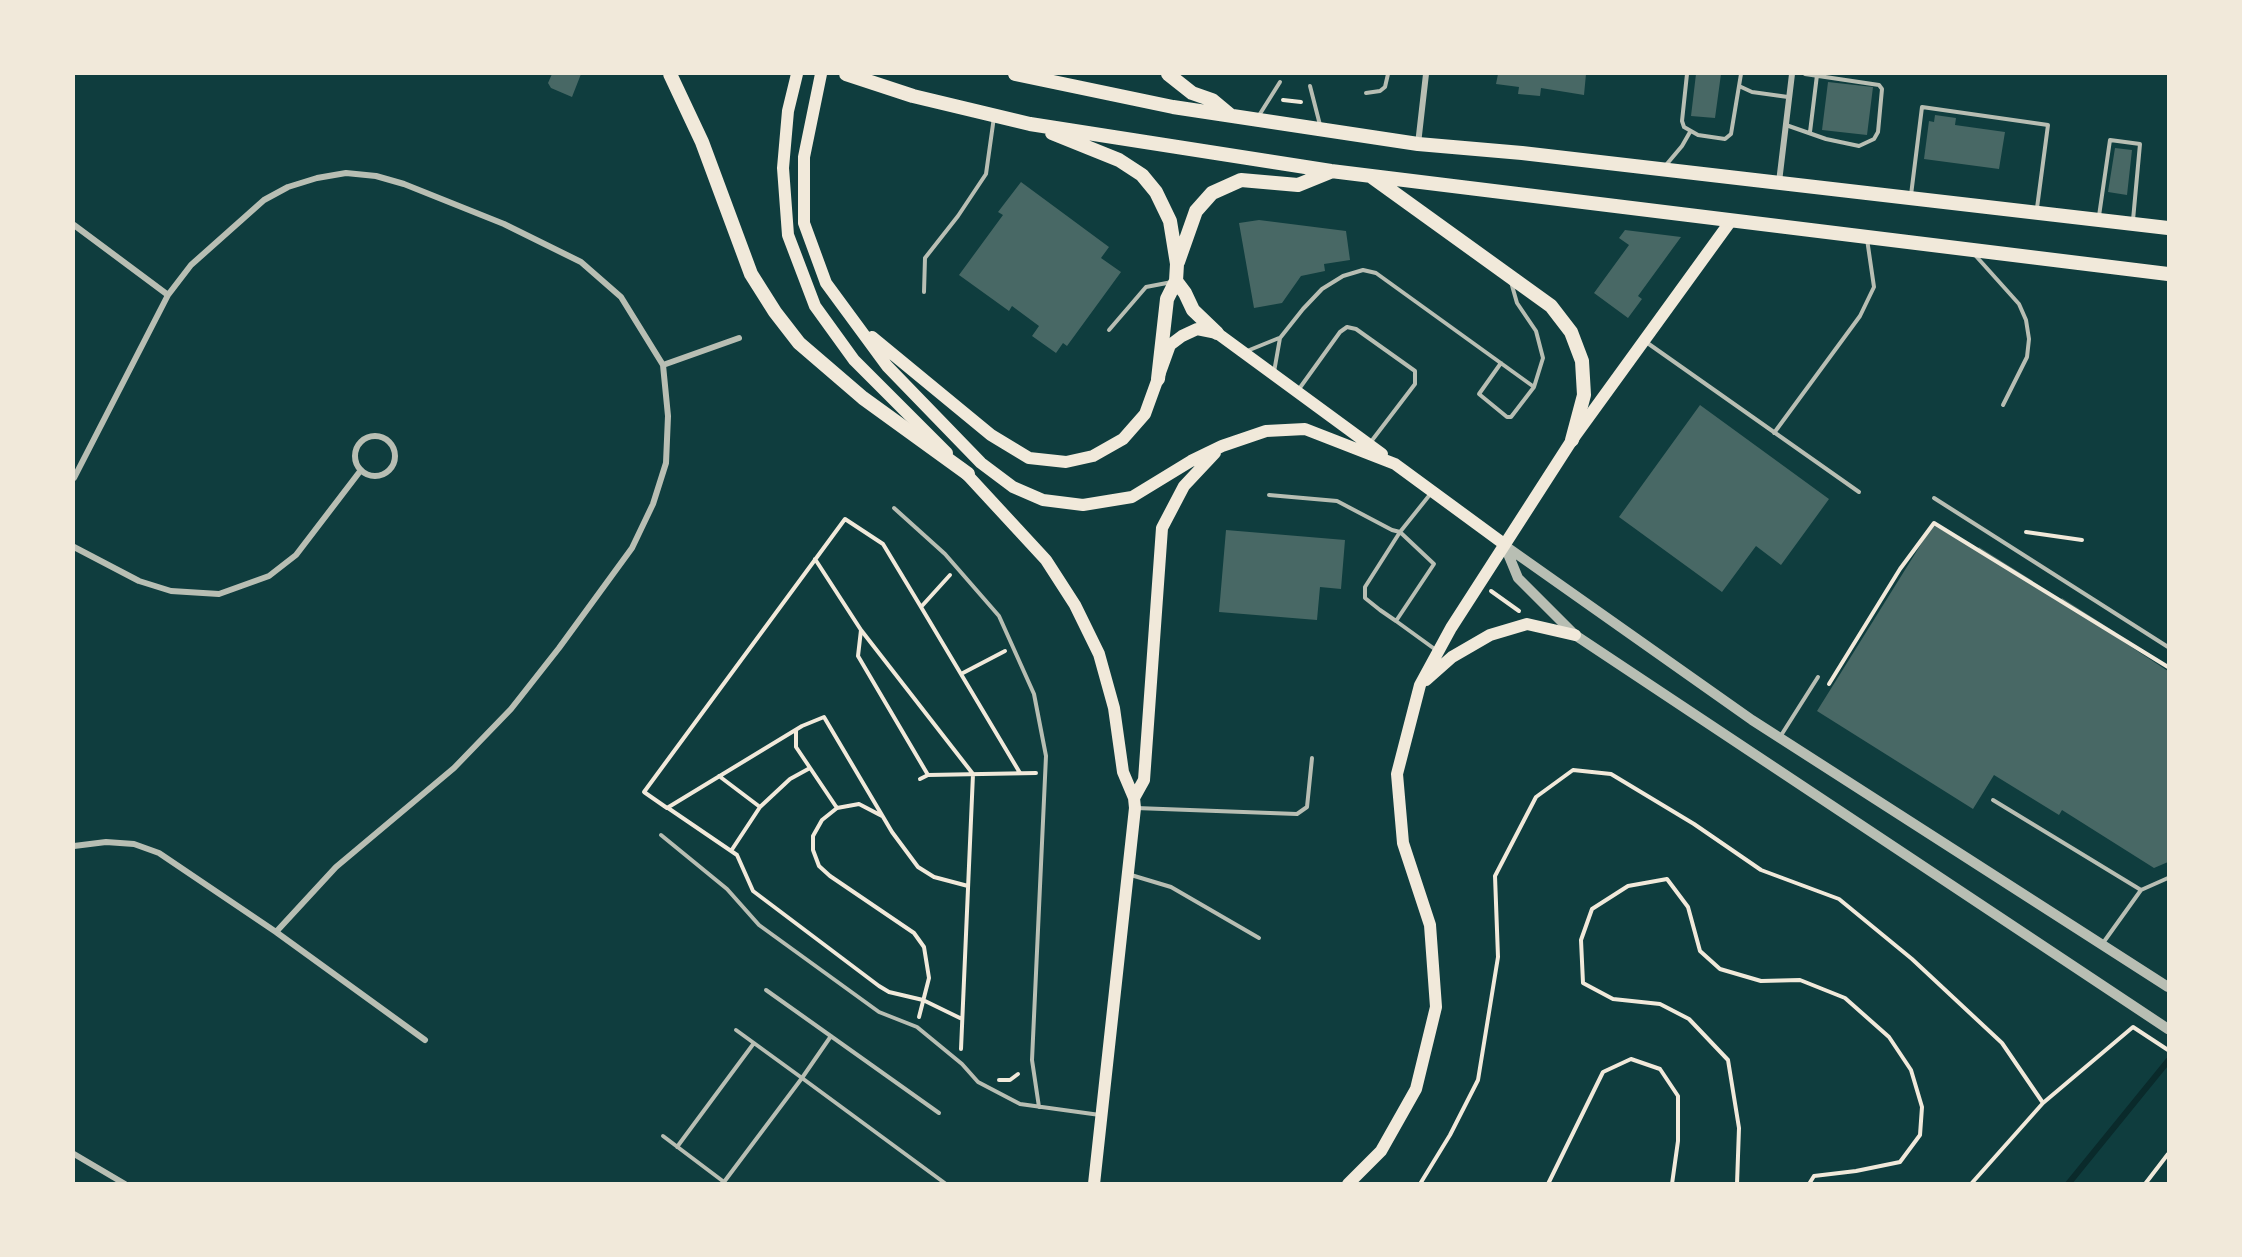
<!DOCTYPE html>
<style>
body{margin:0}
#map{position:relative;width:2242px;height:1257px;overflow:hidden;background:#0f3d3e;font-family:"Zilla Slab",serif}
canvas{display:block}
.frame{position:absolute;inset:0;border:75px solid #f1e9da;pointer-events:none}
</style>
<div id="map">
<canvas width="2242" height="1257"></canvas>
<div class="frame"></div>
</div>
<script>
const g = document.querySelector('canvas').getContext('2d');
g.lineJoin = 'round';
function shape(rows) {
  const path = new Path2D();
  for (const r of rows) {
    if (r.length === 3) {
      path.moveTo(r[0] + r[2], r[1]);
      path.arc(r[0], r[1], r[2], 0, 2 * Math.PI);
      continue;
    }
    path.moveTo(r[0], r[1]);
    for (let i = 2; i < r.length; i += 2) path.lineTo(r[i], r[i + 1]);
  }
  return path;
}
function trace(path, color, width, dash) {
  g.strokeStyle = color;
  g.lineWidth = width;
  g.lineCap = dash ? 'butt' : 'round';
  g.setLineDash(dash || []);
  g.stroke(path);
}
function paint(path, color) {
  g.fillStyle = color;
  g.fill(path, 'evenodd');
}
const stream = shape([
 [2068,1184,2168,1061]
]);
const building = shape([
 [552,74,581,74,572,97,551,88,548,83],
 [1498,74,1586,74,1584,95,1541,88,1540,96,1518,94,1519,87,1496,84],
 [1696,74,1721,74,1715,118,1691,116],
 [1828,82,1873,87,1867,135,1822,130],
 [1935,115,1956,118,1955,125,2005,132,1999,169,1924,159,1929,121,1934,122],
 [2115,148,2132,150,2127,195,2108,192],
 [1021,182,1109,247,1101,258,1121,272,1067,346,1063,343,1056,353,1032,336,1039,326,1012,306,1009,311,959,275,1003,215,998,212],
 [1259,220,1346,231,1350,260,1324,264,1325,271,1301,276,1282,303,1254,308,1239,223],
 [1625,230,1681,237,1638,296,1642,299,1628,318,1594,293,1629,245,1619,238],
 [1700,405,1829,499,1781,565,1756,546,1722,592,1619,517],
 [1933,525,1977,550,1979,547,2033,581,2031,584,2059,602,2062,598,2115,632,2113,635,2168,671,2168,862,2154,868,2062,810,2059,815,1994,775,1973,809,1817,711],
 [1226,530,1345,540,1341,589,1320,587,1317,620,1219,612]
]);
const path = shape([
 [1283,100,1301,102],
 [2026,532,2082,540],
 [815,559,861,630,858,656,928,775],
 [950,575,921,607,883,544,845,519,644,792,667,808,802,726,824,717,892,832,918,867,934,877,968,886],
 [1491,591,1519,611],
 [921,607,1020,773],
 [861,630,973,774,961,1049],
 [961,674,1005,651],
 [1829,684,1900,569,1934,523,2168,667],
 [796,730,796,747,837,808],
 [719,776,760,807,790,779,810,768],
 [920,779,928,775,1036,773],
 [668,808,737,855,753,891,879,986,889,992,923,1000,962,1019],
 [882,816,859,804,837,808,822,820,813,836,813,850,819,866,830,876,914,933,924,947,929,978,919,1017],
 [731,851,760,807],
 [999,1080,1010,1080,1018,1074],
 [2043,1103,2133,1027,2168,1050],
 [1420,1184,1450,1135,1478,1080,1498,957,1495,876,1536,797,1573,770,1611,774,1694,824,1761,870,1839,899,1912,959,2002,1043,2043,1103,1971,1184],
 [1548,1184,1603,1072,1631,1059,1660,1069,1678,1096,1678,1141,1672,1184],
 [1737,1184,1739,1128,1728,1060,1689,1019,1660,1004,1613,999,1583,983,1581,940,1592,909,1628,886,1667,879,1688,907,1700,951,1720,969,1761,981,1800,980,1845,998,1889,1037,1911,1070,1922,1107,1920,1135,1900,1162,1856,1171,1814,1176,1809,1184],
 [2145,1184,2168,1154]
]);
const service = shape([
 [1687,74,1682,121,1684,127,1698,135,1725,139,1731,134,1739,86],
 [1741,74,1739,86,1752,92,1788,97],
 [1310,86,1320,125],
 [1366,93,1380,91,1385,87,1388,74],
 [1258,117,1280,82],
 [1786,125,1826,139,1859,146,1874,139,1878,132,1882,89,1879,85,1805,74],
 [1810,132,1817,75],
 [1666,165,1682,146,1690,132],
 [1911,195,1922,107,2048,125,2037,208],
 [2099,216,2110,140,2140,144,2133,220],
 [1975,255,2019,304,2026,320,2029,339,2027,357,2003,405],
 [924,292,925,258,958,216,986,174,994,117],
 [1109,330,1146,287,1172,282],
 [1646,342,1859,492],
 [1247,351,1279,338],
 [1501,363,1479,394,1507,417,1511,417,1534,387,1543,358,1536,331,1517,303,1511,282],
 [1274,372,1280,338,1303,309,1322,289,1343,276,1363,270,1376,273,1534,387],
 [1299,389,1340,332,1347,327,1356,329,1415,371,1415,384,1370,443],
 [1774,433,1860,316,1874,287,1867,239],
 [1269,495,1337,501,1392,530,1400,532,1432,492],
 [1934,498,2168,647],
 [894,508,945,554,999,616,1034,694,1046,756,1032,1060,1039,1107],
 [1396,621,1434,564,1400,532,1365,587,1365,598,1380,610,1396,621,1436,650],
 [1780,737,1818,677],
 [1993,800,2141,890],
 [1136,808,1297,814,1307,807,1312,758],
 [661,835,727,889,759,925,879,1012,917,1027,962,1064,978,1082,1020,1104,1100,1115],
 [1131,875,1171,887,1259,938],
 [2103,943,2141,890,2168,878],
 [766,990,939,1113],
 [831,1036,802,1078,946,1184],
 [663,1136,724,1182,802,1078,736,1030],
 [677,1147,754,1043]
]);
const minor = shape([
 [1418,144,1426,74],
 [1779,182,1792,74],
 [74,225,168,295],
 [663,365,739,338],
 [375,456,20],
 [74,478,168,295,191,265,264,200,288,187,317,178,346,173,376,176,404,184,504,224,581,262,621,297,663,365,668,416,666,463,653,504,632,548,559,648,511,709,454,768,336,867,276,932],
 [74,547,139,581,171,591,219,594,269,576,296,555,361,470],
 [74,846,106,842,134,844,159,853,276,932,425,1040],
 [74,1154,125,1184]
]);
const tertiary = shape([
 [1504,544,1518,578,1575,635,2168,1029],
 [1504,545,1752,720,2168,987]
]);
const secondary = shape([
 [797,74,788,111,783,168,788,235,815,306,854,360,947,453],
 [821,74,804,157,804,223,826,283,887,366,981,463,1013,487,1043,500,1083,505,1132,497,1191,461,1222,446,1266,431,1305,429,1395,464,1504,544],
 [872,337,991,435,1029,458,1066,462,1093,456,1123,439,1145,414,1170,345,1182,336,1197,329,1217,333,1382,454],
 [961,468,1046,560,1075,605,1099,654,1114,708,1123,772,1134,798,1135,808,1094,1184],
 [1426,680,1452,657,1490,635,1527,624,1575,635],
 [1134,798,1144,780,1162,528,1184,486,1215,453],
 [1348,1184,1381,1151,1416,1089,1436,1007,1430,925,1403,843,1397,774,1420,685,1451,628,1572,440,1730,222]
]);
const trunk = shape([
 [670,74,702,142,751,274,775,312,799,343,863,398,968,474],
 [846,74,913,96,1030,124,1331,171,2168,274],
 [1015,74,1173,107,1418,144,1522,153,2168,228],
 [1168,74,1192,93,1212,100,1230,115],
 [1052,133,1119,160,1142,175,1156,192,1170,221,1177,264,1176,281,1167,299,1158,379],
 [1372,177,1551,306,1571,332,1582,361,1584,395,1572,440],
 [1178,262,1196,211,1212,193,1241,180,1298,185,1330,172],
 [1176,281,1185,293,1193,310,1217,333]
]);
trace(stream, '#0a2a2b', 6);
paint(building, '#486865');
trace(path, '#f1e9da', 4);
trace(service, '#b8beb3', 4);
trace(minor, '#b8beb3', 6);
trace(tertiary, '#b8beb3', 10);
trace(secondary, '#f1e9da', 12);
trace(trunk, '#f1e9da', 14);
</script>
